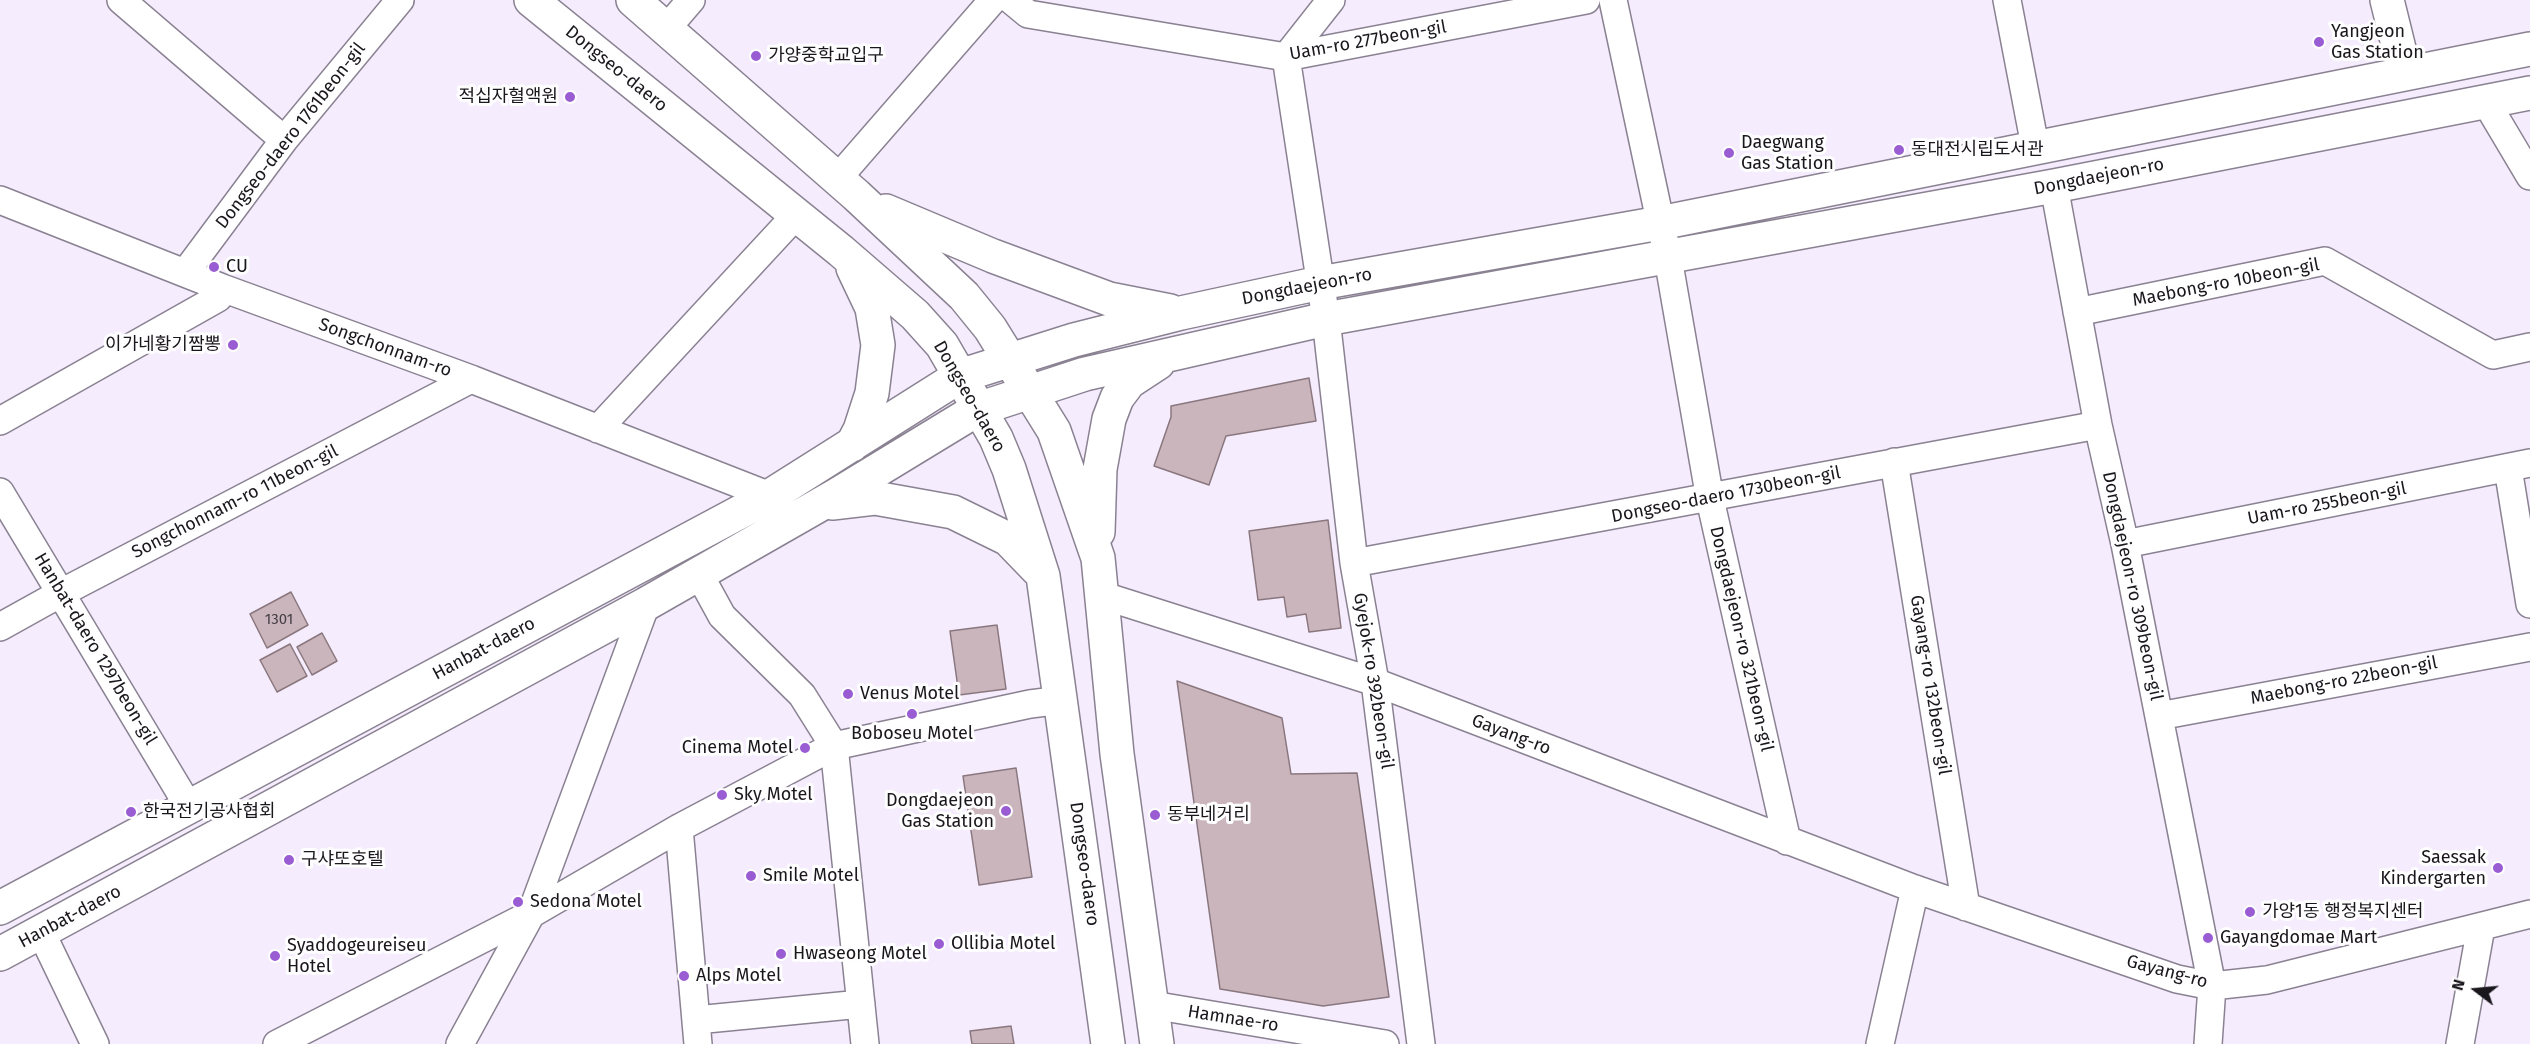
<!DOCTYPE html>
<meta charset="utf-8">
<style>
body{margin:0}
#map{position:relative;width:2530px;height:1044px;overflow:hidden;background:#f5ecfe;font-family:"Fira Sans",sans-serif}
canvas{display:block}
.north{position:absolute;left:2446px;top:960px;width:60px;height:60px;-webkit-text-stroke:4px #fefefe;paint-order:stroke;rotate:286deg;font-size:16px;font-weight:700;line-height:24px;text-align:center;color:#19161c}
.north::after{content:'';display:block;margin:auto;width:21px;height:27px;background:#19161c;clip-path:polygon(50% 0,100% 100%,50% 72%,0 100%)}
</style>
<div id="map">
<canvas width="2530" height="1044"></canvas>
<div class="north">N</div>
</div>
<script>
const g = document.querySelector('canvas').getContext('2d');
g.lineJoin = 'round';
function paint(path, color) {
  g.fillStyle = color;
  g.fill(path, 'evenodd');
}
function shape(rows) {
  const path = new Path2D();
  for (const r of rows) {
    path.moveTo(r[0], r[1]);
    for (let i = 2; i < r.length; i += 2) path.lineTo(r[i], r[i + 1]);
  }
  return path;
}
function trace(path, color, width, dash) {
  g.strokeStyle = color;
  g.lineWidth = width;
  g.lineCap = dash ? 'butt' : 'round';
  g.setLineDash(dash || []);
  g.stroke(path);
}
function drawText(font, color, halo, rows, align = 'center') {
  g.font = font + ' "Fira Sans","Noto Sans KR",sans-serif';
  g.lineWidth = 6;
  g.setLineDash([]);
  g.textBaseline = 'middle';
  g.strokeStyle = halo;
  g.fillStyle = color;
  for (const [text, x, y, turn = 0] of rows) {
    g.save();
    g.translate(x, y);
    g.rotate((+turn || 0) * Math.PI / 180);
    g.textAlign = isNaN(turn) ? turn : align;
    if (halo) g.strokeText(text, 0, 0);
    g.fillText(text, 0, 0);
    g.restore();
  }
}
const building = shape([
 [1309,378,1316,421,1226,436,1209,485,1154,466,1171,417,1171,406,1309,378],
 [1328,520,1341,628,1309,632,1306,614,1287,617,1284,597,1258,600,1249,531,1328,520],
 [291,592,308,625,267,648,250,614,291,592],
 [997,625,1006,689,959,695,950,631,997,625],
 [322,633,337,661,312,675,297,647,322,633],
 [290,644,307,676,277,692,260,660,290,644],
 [1177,681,1282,718,1291,774,1357,773,1389,997,1323,1006,1220,989,1177,681],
 [1016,768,1032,877,979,885,963,776,1016,768],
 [1011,1026,1014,1044,972,1044,970,1031,1011,1026]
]);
const minor = shape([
 [121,0,284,140],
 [1011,0,1028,14,1286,57,1586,0],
 [1331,0,1286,57,1326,319,1354,563,1375,682,1421,1044],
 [1613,0,1668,258,1710,499,1787,841],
 [2007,0,2035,146],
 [667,28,691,0],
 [2486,102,2530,176],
 [837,179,993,0],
 [2054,186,2098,425,2125,544,2212,986,2208,1044],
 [0,200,225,289,471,379,770,496],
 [185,273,284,140,400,0],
 [2077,312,2325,261,2493,355,2530,347],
 [0,421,218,298,225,289],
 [598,429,796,215],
 [1894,462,1966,907],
 [2508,468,2530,604],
 [0,492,189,807],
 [2125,544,2530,463],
 [1354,563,2098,425],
 [699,574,722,616,802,695,834,746,865,1044],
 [1101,595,1375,682,1915,889,2177,979,2212,986,2267,980,2530,914],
 [0,627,61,593,471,379],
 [2159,716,2530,647],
 [679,828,698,1044],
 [41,932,95,1044],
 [1152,1005,1385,1044],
 [696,1020,861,1004],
 [277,1044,531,914,679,828,834,746,1030,704,1062,700],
 [460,1044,531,914,646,604],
 [1880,1044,1915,889],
 [2460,1044,2481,927]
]);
const major = shape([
 [531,0,841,251,915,315,942,345,996,438,1009,469,1043,576,1108,1044],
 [633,0,856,195,964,296,990,328,1054,431,1098,558,1117,754,1157,1044],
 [2387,0,2405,73],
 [886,211,993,256,1109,299,1170,311],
 [852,445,860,430,872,393,878,345,872,308,853,268],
 [832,503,875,498,953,512,1008,539,1038,570],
 [1098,532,1100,469,1109,419,1117,398,1129,382,1158,363],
 [0,908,770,496,960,376,1074,340,1181,313,1320,283,1660,223,2530,49],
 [0,954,646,604,835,496,978,409,1085,374,1326,319,2054,186,2530,93]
]);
const markers = [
 [2319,42,6,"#9a5cd3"],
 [756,56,6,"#9a5cd3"],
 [570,97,6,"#9a5cd3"],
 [1899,150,6,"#9a5cd3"],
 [1729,153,6,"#9a5cd3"],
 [214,267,6,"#9a5cd3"],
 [233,345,6,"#9a5cd3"],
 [848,694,6,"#9a5cd3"],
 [912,714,6,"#9a5cd3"],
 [805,748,6,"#9a5cd3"],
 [722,795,6,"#9a5cd3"],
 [1006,811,6,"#9a5cd3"],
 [131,812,6,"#9a5cd3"],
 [1155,815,6,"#9a5cd3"],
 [289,860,6,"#9a5cd3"],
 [2498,868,6,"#9a5cd3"],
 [751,876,6,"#9a5cd3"],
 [518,902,6,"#9a5cd3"],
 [2250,912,6,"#9a5cd3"],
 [2208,938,6,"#9a5cd3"],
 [939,944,6,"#9a5cd3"],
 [781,954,6,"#9a5cd3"],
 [275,956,6,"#9a5cd3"],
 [684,976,6,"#9a5cd3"]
];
const numberNames = [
 ["1301",279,620]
];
const poiNames = [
 ["Yangjeon",2331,32],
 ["Gas Station",2331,53],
 ["가양중학교입구",768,56],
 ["적십자혈액원",558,97,"right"],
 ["Daegwang",1741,143],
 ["Gas Station",1741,164],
 ["동대전시립도서관",1911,150],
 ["CU",226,267],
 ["이가네황기짬뽕",221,345,"right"],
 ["Venus Motel",860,694],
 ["Boboseu Motel",912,734,"center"],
 ["Cinema Motel",793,748,"right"],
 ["Sky Motel",734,795],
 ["Dongdaejeon",994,801,"right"],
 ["Gas Station",994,822,"right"],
 ["한국전기공사협회",143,812],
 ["동부네거리",1167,815],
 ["Saessak",2486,858,"right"],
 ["Kindergarten",2486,879,"right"],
 ["구샤또호텔",301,860],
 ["Smile Motel",763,876],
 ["Sedona Motel",530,902],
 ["가양1동 행정복지센터",2262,912],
 ["Gayangdomae Mart",2220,938],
 ["Ollibia Motel",951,944],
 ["Syaddogeureiseu",287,946],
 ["Hotel",287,967],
 ["Hwaseong Motel",793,954],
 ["Alps Motel",696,976]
];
const streetNames = [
 ["Uam-ro 277beon-gil",1368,41,-10],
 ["Dongseo-daero",616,69,39],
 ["Dongseo-daero 1761beon-gil",291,136,-52],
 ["Dongdaejeon-ro",2099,177,-11],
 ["Maebong-ro 10beon-gil",2226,283,-11],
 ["Dongdaejeon-ro",1307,287,-11],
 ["Songchonnam-ro",385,348,20],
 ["Dongseo-daero",969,397,60],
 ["Dongseo-daero 1730beon-gil",1726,495,-11],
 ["Songchonnam-ro 11beon-gil",235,502,-27],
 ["Uam-ro 255beon-gil",2327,504,-11],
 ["Dongdaejeon-ro 309beon-gil",2132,586,78],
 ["Dongdaejeon-ro 321beon-gil",1741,639,77],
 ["Hanbat-daero 1297beon-gil",95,649,59],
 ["Hanbat-daero",484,649,-28],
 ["Gyejok-ro 392beon-gil",1373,681,81],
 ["Maebong-ro 22beon-gil",2344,681,-11],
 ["Gayang-ro 132beon-gil",1930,685,81],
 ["Gayang-ro",1511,735,21],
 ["Dongseo-daero",1084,864,82],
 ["Hanbat-daero",70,917,-28],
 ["Gayang-ro",2167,972,15],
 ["Hamnae-ro",1233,1019,9]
];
paint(building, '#cab5bc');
trace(building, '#8a777e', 1.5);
trace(minor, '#8a8292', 30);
trace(major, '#8a8292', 36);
trace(minor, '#fff', 27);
trace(major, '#fff', 33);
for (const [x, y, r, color] of markers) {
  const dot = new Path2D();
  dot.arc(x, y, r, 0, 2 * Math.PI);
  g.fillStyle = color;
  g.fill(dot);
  trace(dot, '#fefefe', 2);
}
drawText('15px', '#453e44', null, numberNames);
drawText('18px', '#19161c', '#fefefe', poiNames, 'left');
drawText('18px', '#19161c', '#fefefe', streetNames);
</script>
